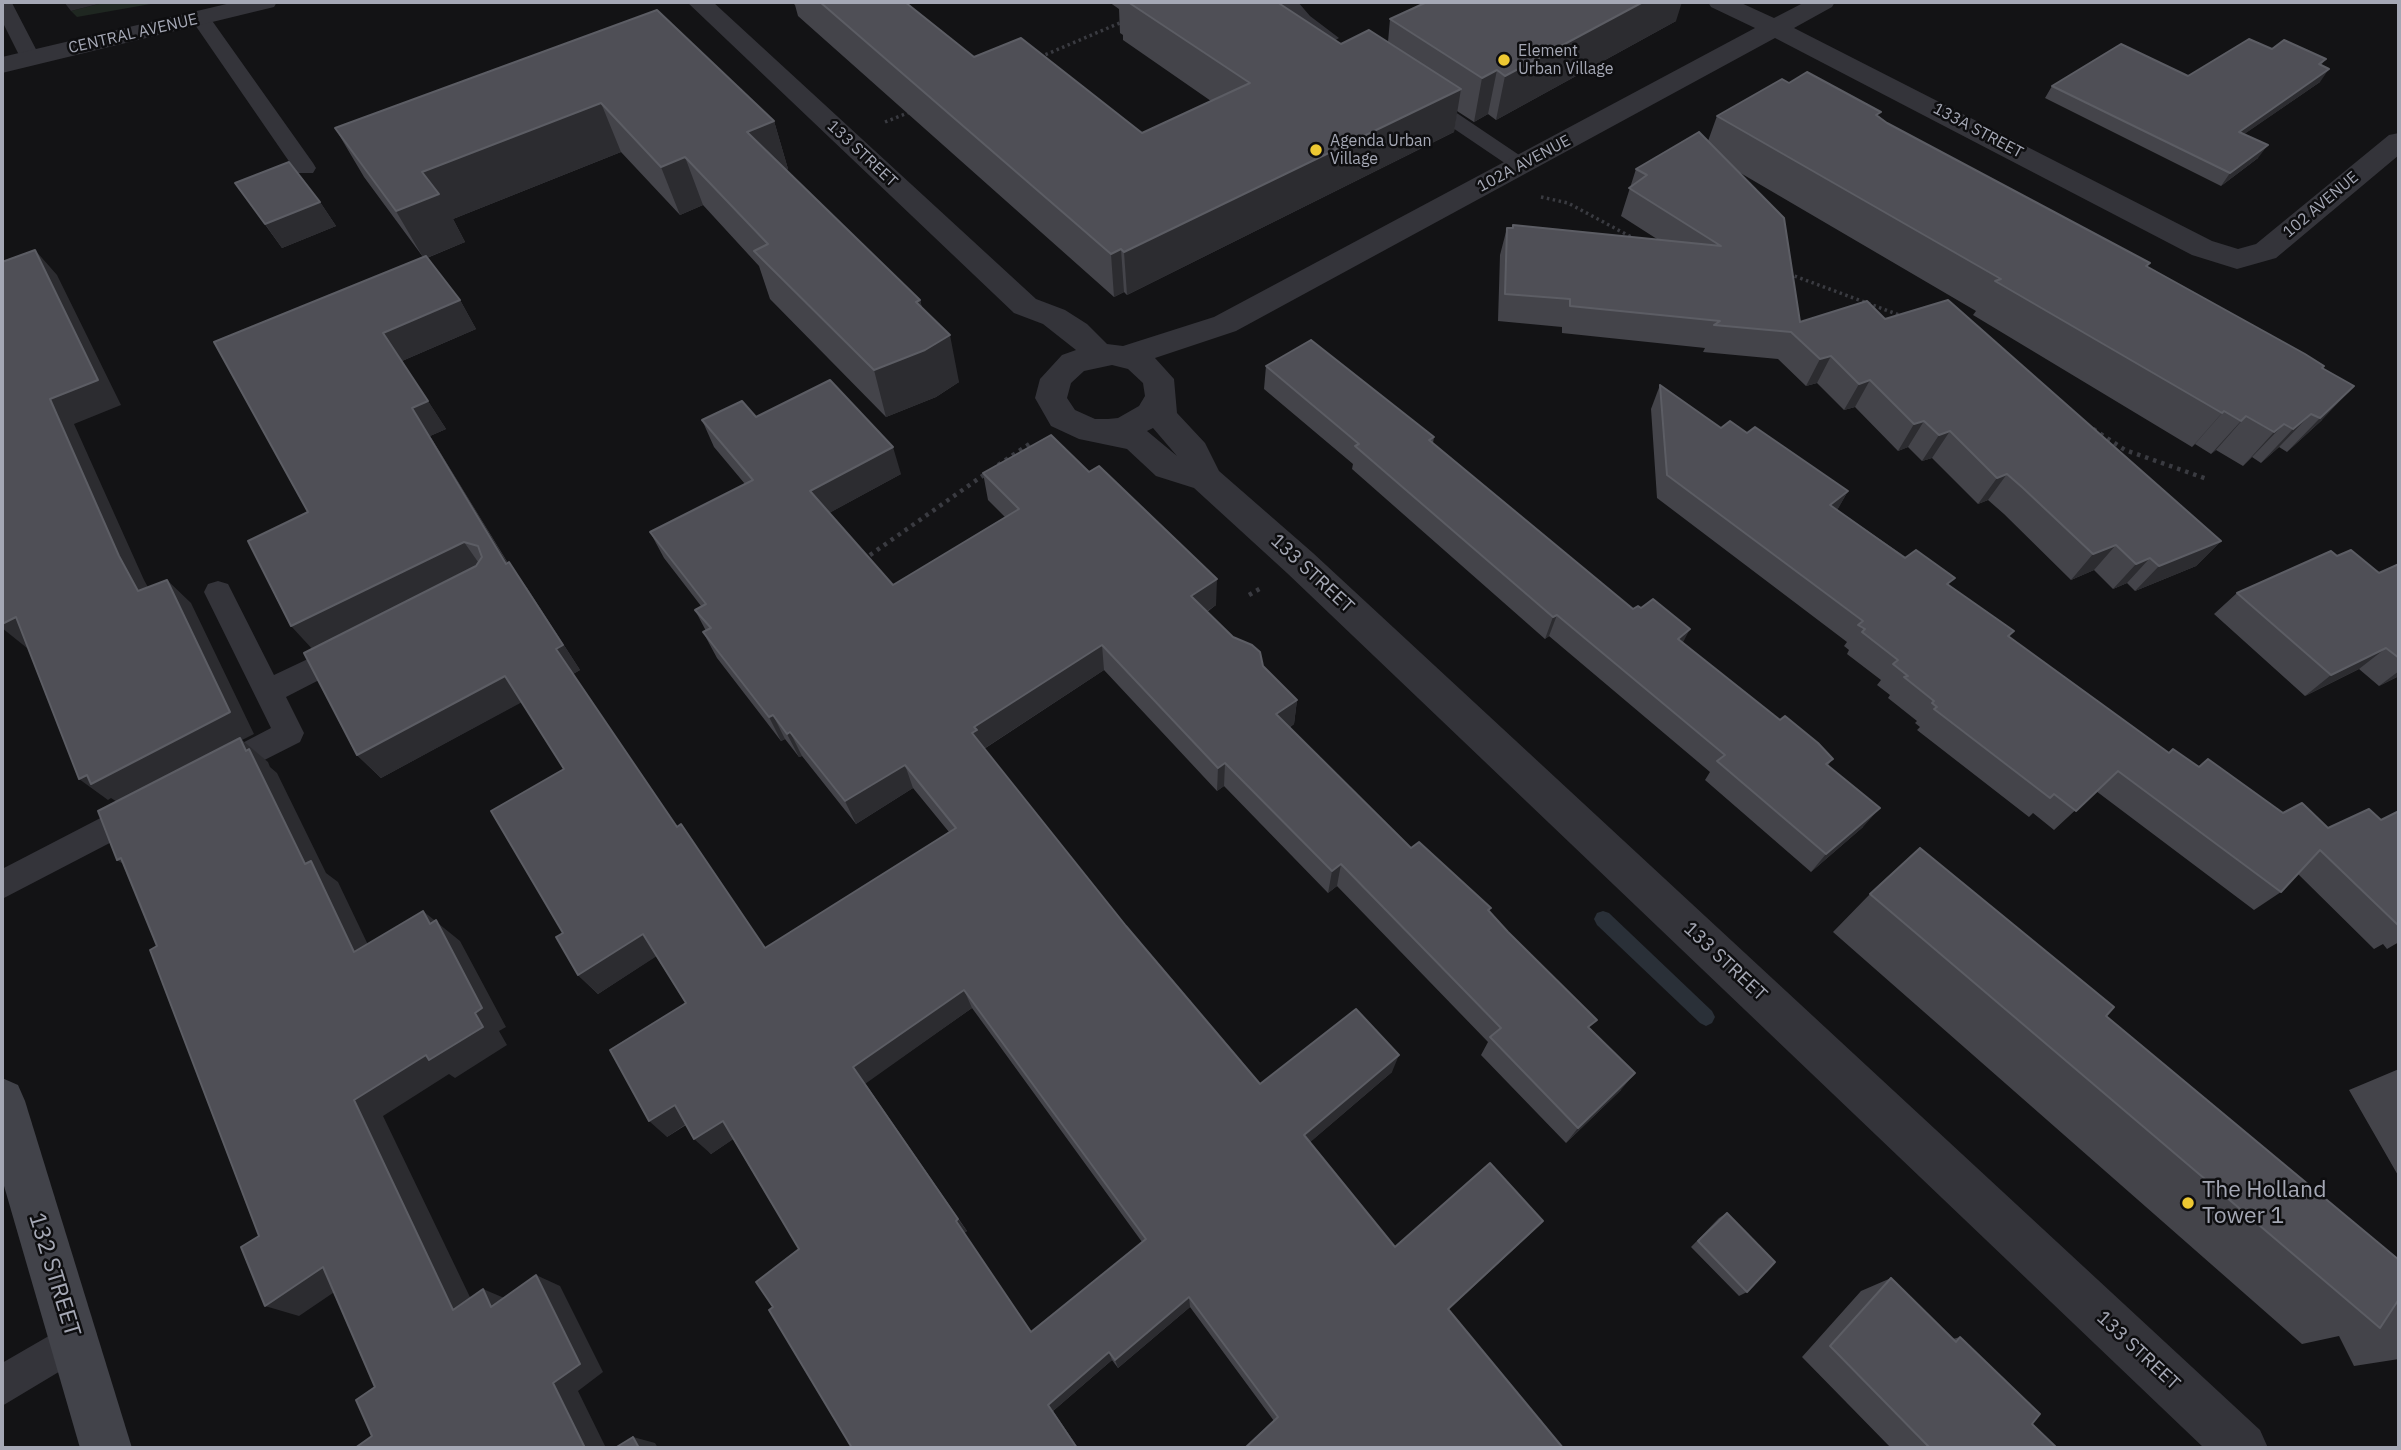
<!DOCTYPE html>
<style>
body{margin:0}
#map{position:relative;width:2401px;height:1450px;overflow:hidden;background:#131315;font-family:"IBM Plex Sans",sans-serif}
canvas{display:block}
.frame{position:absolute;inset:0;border:4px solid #a5a8b5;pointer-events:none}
</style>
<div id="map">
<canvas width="2401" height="1450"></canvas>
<div class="frame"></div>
</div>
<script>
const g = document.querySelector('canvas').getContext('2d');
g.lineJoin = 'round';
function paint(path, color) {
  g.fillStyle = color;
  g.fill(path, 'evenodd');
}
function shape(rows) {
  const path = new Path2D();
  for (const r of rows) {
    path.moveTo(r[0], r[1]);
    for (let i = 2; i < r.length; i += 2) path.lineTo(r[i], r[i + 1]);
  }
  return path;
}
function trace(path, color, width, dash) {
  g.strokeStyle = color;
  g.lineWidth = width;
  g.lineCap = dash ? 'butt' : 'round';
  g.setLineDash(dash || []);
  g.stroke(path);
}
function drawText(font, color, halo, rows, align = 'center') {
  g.font = font + ' "IBM Plex Sans",sans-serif';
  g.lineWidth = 5;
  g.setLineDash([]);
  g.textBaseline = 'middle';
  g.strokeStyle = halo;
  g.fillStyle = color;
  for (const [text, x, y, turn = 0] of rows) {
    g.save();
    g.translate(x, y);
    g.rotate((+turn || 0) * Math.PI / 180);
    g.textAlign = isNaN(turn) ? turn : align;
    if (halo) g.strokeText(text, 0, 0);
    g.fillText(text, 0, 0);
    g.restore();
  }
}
const green = shape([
 [106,2,162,2,77,17,71,11]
]);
const stream = shape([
 [1603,911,1609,913,1712,1011,1715,1017,1712,1023,1706,1026,1700,1023,1597,925,1594,919,1597,913,1603,911]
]);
const pathFar1 = shape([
 [1040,57,1122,22],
 [885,122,910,112],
 [1541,197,1568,203,1635,239],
 [1789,274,1902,316]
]);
const path = shape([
 [2093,429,2125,450,2207,479],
 [998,465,1031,443],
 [863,560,988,472],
 [1249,595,1261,588]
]);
const service = shape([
 [2,2,12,3,40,57,37,61,23,61,20,57,2,21,2,2],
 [1279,2,1298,2,1310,16,1339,38,1329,44,1322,42,1296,24,1279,2],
 [201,13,208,15,313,163,316,168,313,173,297,173,191,19,201,13],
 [1423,93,1430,95,1534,165,1523,172,1515,170,1416,103,1413,99,1423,93],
 [218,581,228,584,274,675,348,640,358,644,362,652,358,660,286,697,304,733,300,742,219,783,208,779,204,770,208,761,271,728,204,592,208,584,218,581],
 [141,797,152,801,157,811,152,821,2,899,2,869,141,797],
 [73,1322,87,1327,92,1341,87,1355,2,1406,2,1363,73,1322]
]);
const minor = shape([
 [687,2,713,2,1036,299,1065,310,1087,324,1107,344,1123,346,1214,317,1755,28,1711,7,1708,2,1739,2,1774,18,1805,2,1835,2,1832,7,1794,28,2212,241,2238,249,2256,244,2389,135,2399,133,2399,155,2276,258,2237,269,2192,255,1775,38,1236,331,1155,358,1174,379,1177,413,1205,443,1219,471,1313,553,2260,1430,2268,1448,2204,1448,1287,573,1194,488,1156,476,1127,449,1079,439,1051,426,1035,398,1040,379,1062,355,1076,350,1043,324,1014,313,687,2],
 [1112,365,1128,369,1143,383,1145,396,1139,406,1118,418,1108,419,1095,419,1075,410,1067,398,1071,383,1084,371,1112,365],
 [1153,428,1177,456,1147,431,1153,428]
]);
const tertiary = shape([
 [235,2,277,2,274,7,2,73,2,57,235,2]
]);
const secondary = shape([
 [2,1078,18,1085,25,1101,132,1448,80,1448,2,1179,2,1078]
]);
const wall = shape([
 [792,2,914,2,908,4,974,57,1142,133,1211,101,1123,40,1123,35,1120,33,1119,9,1109,2,1277,2,1341,44,1388,42,1390,19,1676,21,1496,120,1488,114,1474,122,1457,111,1454,132,1127,295,1124,292,1114,297,798,16,795,5],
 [657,10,774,121,788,169,786,170,920,300,922,308,959,382,936,397,886,417,770,299,759,266,703,205,680,215,621,152,453,219,465,242,427,258,460,300,476,329,402,361,446,429,430,436,508,563,527,588,580,670,573,674,677,827,765,948,949,832,913,788,856,824,802,756,799,757,785,739,781,741,717,658,703,632,706,631,695,610,701,606,664,558,650,532,745,484,714,447,702,420,756,417,901,474,829,513,893,585,1005,517,988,500,983,473,1216,605,1207,612,1297,700,1294,724,1289,728,1411,848,1491,908,1489,911,1590,1029,1621,1090,1566,1143,1481,1055,1488,1042,1337,886,1328,893,1224,786,1217,791,1104,670,984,749,1126,926,1260,1084,1392,1072,1310,1142,1395,1247,1543,1221,1531,1233,1448,1310,1274,1421,1190,1307,1118,1368,1112,1360,1053,1411,1078,1448,852,1448,773,1307,799,1249,733,1139,711,1154,686,1125,667,1137,686,1003,656,956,598,994,578,975,563,933,564,769,521,702,381,778,357,755,312,649,308,512,423,257,364,177,335,128],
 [972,1008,1142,1242,1031,1332,964,1233,967,1231,865,1083],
 [2272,49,2326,59,2321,65,2320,82,2244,134,2258,158,2221,186,2045,98,2052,86,2188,76],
 [1789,83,1879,116,1887,123,2150,263,2147,267,2322,368,2322,420,2287,452,2279,447,2261,463,2252,457,2243,466,2216,450,2211,454,2195,444,2192,447,1973,315,1976,311,1737,171,1800,322,1885,319,2221,541,2196,566,2135,591,2127,583,2113,589,2094,570,2071,580,2004,514,1988,500,1978,504,1932,458,1922,461,1908,447,1898,451,1855,407,1844,410,1817,383,1806,386,1778,359,1703,352,1705,348,1562,333,1562,327,1498,321,1500,255,1507,228,1657,239,1621,216,1636,169,1708,141,1717,116],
 [235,183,320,202,336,226,282,248],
 [1266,366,1434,437,1433,443,1633,609,1683,643,1780,720,1833,759,1828,765,1863,827,1811,872,1705,780,1710,772,1549,636,1545,639,1352,469,1353,464,1264,389],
 [1660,385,1721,428,1747,433,1848,491,1837,510,2014,631,2009,637,2168,752,2198,767,2283,813,2328,828,2381,820,2399,811,2399,942,2387,949,2383,944,2374,949,2298,874,2281,892,2254,910,2096,791,2054,830,2033,813,2029,817,1917,730,1920,727,1915,723,1917,721,1888,698,1890,695,1877,685,1881,680,1847,654,1849,650,1844,646,1847,642,1657,498,1651,409],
 [2337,556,2379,573,2399,564,2399,676,2379,686,2359,669,2305,696,2214,614,2237,593],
 [1870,894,2106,1016,2399,1260,2399,1359,2354,1366,2339,1336,2302,1344,1833,932],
 [2399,1069,2399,1177,2349,1090],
 [1727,1213,1747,1292,1739,1296,1691,1247,1719,1218],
 [1891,1278,1953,1339,1960,1337,2032,1424,2057,1448,1891,1448,1802,1357,1861,1291]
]);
const shadedWall = shape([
 [64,2,106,2,71,11],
 [1643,2,1682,2,1676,21,1496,120,1505,76],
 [2329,69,2320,82,2230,144,2239,132],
 [1497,70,1488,114,1474,122,1482,78],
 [1461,89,1454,132,1127,295,1124,252],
 [601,103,621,152,453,219,465,242,424,259,396,211,422,172],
 [774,121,788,169,762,180,747,132],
 [2268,145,2258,158,2221,186,2230,173],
 [685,157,703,205,680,215,661,167],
 [320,202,336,226,282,248,265,224],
 [1121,249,1124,292,1114,297,1111,254],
 [35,250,57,275,121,405,74,424,144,580,163,614,138,591,119,556,50,399],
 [460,300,476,329,402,361,383,333],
 [920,300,931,347,950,335,959,382,936,397,886,417,874,370,916,302],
 [1831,356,1817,383,1806,386,1820,359],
 [1870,380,1855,407,1844,410,1859,384],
 [2354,386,2322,420,2287,452,2320,418],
 [428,401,446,429,430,436,524,590,506,564,412,408],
 [2224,411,2195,444,2192,447,2222,413],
 [2311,414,2279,447,2261,463,2293,429],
 [2246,416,2216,450,2211,454,2241,421],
 [1924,421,1908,447,1898,451,1914,424],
 [2284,424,2252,457,2243,466,2274,432],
 [1950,431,1932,458,1922,461,1939,435],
 [893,447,901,474,820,518,810,491],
 [2007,474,1988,500,1978,504,1997,478],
 [1848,491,1835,514,1830,505],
 [2221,541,2196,566,2135,591,2159,566],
 [464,542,483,569,315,652,291,626],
 [2116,545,2094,570,2071,580,2093,554],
 [2150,558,2127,583,2113,589,2136,564],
 [509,562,527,588,580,670,573,674,556,649],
 [1217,579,1216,605,1191,622,1191,596],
 [167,580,191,603,254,734,242,740,268,762,270,767,277,773,326,873,338,882,381,972,111,798,108,800,79,779],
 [1557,615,1549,636,1545,639,1553,617],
 [16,617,44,640,27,648,2,628,2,624],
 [1690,629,1679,650,1678,639],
 [1102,645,1104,670,982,750,972,733,974,727],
 [2386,648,2359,669,2305,696,2331,675],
 [2399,671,2399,676,2379,686],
 [505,676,524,701,381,778,357,755],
 [1297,700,1294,724,1273,739,1276,714],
 [773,715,785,739,781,741,769,717],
 [790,732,802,756,799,757,787,734],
 [1225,763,1224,786,1217,791,1218,768],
 [905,765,913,788,856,824,845,801],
 [1880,808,1863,827,1811,872,1826,854],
 [121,858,150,882,117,860],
 [1341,864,1337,886,1328,893,1332,871],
 [423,911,460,941,506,1027,499,1031,507,1045,455,1078,449,1074,383,1116,481,1320,453,1310,354,1100,430,924],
 [643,934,660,954,598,994,578,975],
 [964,990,972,1008,865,1084,853,1067],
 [1399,1055,1392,1072,1301,1150,1304,1135],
 [1635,1073,1621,1090,1566,1143,1578,1128],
 [675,1105,692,1120,667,1137,649,1121],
 [723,1121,738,1136,711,1154,694,1139],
 [958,1219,967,1231,964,1233,956,1221],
 [1543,1221,1531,1233,1439,1319,1448,1309],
 [323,1267,355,1278,299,1316,265,1306],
 [536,1275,560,1286,603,1372,578,1391,606,1448,585,1448,553,1383],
 [483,1289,509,1300,491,1307],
 [1189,1297,1190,1307,1118,1368,1115,1360],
 [1109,1352,1112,1360,1053,1411,1078,1448,1077,1448,1048,1405],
 [633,1437,655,1443,658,1448,639,1448]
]);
const building = shape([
 [820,2,905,2,974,57,1021,38,1142,133,1250,83,1128,2,1277,2,1341,44,1369,30,1461,89,1124,252,1121,249,1111,254,820,2],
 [1427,2,1643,2,1505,76,1497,70,1482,78,1390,19,1427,2],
 [657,10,774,121,747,132,920,300,916,302,950,335,925,350,874,370,754,251,768,244,685,157,661,167,601,103,422,172,439,194,396,211,335,128,657,10],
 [2249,39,2272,49,2284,40,2326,59,2319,64,2329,69,2239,132,2268,145,2230,173,2052,86,2121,44,2188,76,2249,39],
 [1807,72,1881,112,1876,115,1887,123,2150,263,2146,266,2305,354,2324,366,2322,368,2354,386,2320,418,2311,414,2293,429,2284,424,2274,432,2246,416,2241,421,2224,411,2222,413,1995,281,2001,279,1717,116,1782,79,1789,83,1807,72],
 [1699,132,1784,218,1800,322,1867,301,1885,319,1948,300,2221,541,2159,566,2150,558,2136,564,2116,545,2093,554,2023,488,2007,474,1997,478,1950,431,1939,435,1924,421,1914,424,1870,380,1859,384,1831,356,1820,359,1791,332,1714,325,1720,321,1570,306,1570,299,1505,294,1507,228,1513,228,1513,225,1721,246,1629,188,1647,175,1636,169,1699,132],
 [289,162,320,202,265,224,235,183,289,162],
 [35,250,98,380,50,399,119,556,138,591,167,580,230,712,91,784,87,775,79,779,16,617,2,624,2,262,35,250],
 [426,256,460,300,383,333,428,401,412,408,506,564,509,562,563,645,556,649,677,827,681,824,765,948,956,828,905,765,845,801,790,732,787,734,773,715,769,717,703,632,711,628,695,610,706,604,650,532,753,480,702,420,742,401,756,417,830,380,893,447,810,491,893,585,1019,509,983,473,1051,435,1089,472,1099,466,1217,579,1191,596,1233,637,1252,645,1260,652,1263,666,1297,700,1276,714,1411,848,1419,842,1491,908,1488,910,1508,932,1597,1020,1588,1027,1635,1073,1578,1128,1490,1037,1501,1028,1341,864,1332,871,1225,763,1218,768,1102,645,974,727,977,730,972,733,1126,926,1260,1084,1356,1009,1399,1055,1304,1135,1395,1247,1490,1163,1543,1221,1448,1309,1563,1448,1245,1448,1278,1417,1189,1297,1115,1360,1109,1352,1048,1405,1077,1448,852,1448,769,1310,773,1307,756,1282,799,1249,723,1121,694,1139,675,1105,649,1121,610,1050,686,1003,643,934,578,975,556,937,563,933,491,811,564,769,505,676,357,755,304,653,476,566,482,557,478,546,464,542,291,626,248,541,308,512,214,342,426,256],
 [964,990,1146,1239,1031,1332,956,1221,958,1219,853,1067,964,990],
 [1311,340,1434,437,1429,440,1633,609,1638,606,1641,608,1653,599,1690,629,1678,639,1780,720,1785,716,1818,743,1833,759,1826,764,1880,808,1826,854,1717,761,1725,755,1557,615,1553,617,1355,446,1359,444,1266,366,1311,340],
 [1660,385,1721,428,1730,421,1747,433,1755,427,1848,491,1830,505,1905,558,1916,550,1955,578,1947,584,2014,631,2008,636,2169,753,2173,749,2199,767,2208,759,2283,813,2302,803,2328,828,2369,809,2381,820,2399,811,2399,926,2320,850,2281,892,2118,771,2076,811,2054,794,2050,798,1934,709,1937,707,1932,703,1934,701,1904,677,1908,676,1893,664,1898,660,1862,632,1865,629,1858,625,1863,621,1667,475,1660,385],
 [2351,550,2379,573,2399,564,2399,658,2386,648,2331,675,2237,593,2331,551,2337,556,2351,550],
 [240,738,246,751,249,749,305,864,311,861,354,952,423,911,430,924,436,920,482,1008,475,1013,483,1027,429,1060,426,1055,354,1100,453,1310,483,1289,491,1307,536,1275,580,1364,553,1383,585,1448,355,1448,372,1436,356,1400,375,1387,323,1267,265,1306,241,1247,259,1236,150,950,157,946,121,858,117,860,98,811,240,738],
 [1920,848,2114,1007,2106,1016,2399,1260,2399,1299,2380,1328,1870,894,1920,848],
 [1727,1213,1775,1262,1747,1292,1698,1241,1727,1213],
 [1891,1278,1956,1342,1960,1337,2040,1414,2032,1424,2057,1448,1930,1448,1830,1346,1891,1278],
 [633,1437,639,1448,615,1448,633,1437]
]);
const markers = [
 [1504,60,7,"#edc832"],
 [1316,150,7,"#edc832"],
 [2188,1203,7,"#edc832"]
];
const farStreetnames = [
 ["CENTRAL AVENUE",133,34,-13],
 ["133A STREET",1978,131,28],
 ["133 STREET",862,154,43],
 ["102A AVENUE",1524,164,-28],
 ["102 AVENUE",2321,205,-40]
];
const farPoinames = [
 ["Element",1518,51],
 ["Urban Village",1518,69],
 ["Agenda Urban",1330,141],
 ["Village",1330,159]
];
const streetNames = [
 ["133 STREET",1312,574,43],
 ["133 STREET",1725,962,43],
 ["133 STREET",2138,1351,43]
];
const nearPoinames = [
 ["The Holland",2202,1190],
 ["Tower 1",2202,1216]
];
const nearStreetnames = [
 ["132 STREET",54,1275,73]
];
paint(green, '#1f2721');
paint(stream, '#2a3038');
trace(pathFar1, '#3a3b41', 3.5, [2.5, 3.5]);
trace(path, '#3a3b41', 4.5, [3.5, 5]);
paint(service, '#34343a');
paint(minor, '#34343a');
paint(tertiary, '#34343a');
paint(secondary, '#42434a');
paint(wall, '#44444a');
paint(shadedWall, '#2c2c30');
paint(building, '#4f4f56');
trace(building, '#5c5d64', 2);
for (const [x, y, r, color] of markers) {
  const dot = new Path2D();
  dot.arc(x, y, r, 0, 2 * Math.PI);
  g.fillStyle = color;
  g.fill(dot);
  trace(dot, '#0e0e10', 2.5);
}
drawText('16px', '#a5a8b5', '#0e0e10', farStreetnames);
drawText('16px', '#a5a8b5', '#0e0e10', farPoinames, 'left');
drawText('19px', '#a5a8b5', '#0e0e10', streetNames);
drawText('23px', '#a5a8b5', '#0e0e10', nearPoinames, 'left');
drawText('23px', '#a5a8b5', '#0e0e10', nearStreetnames);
</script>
